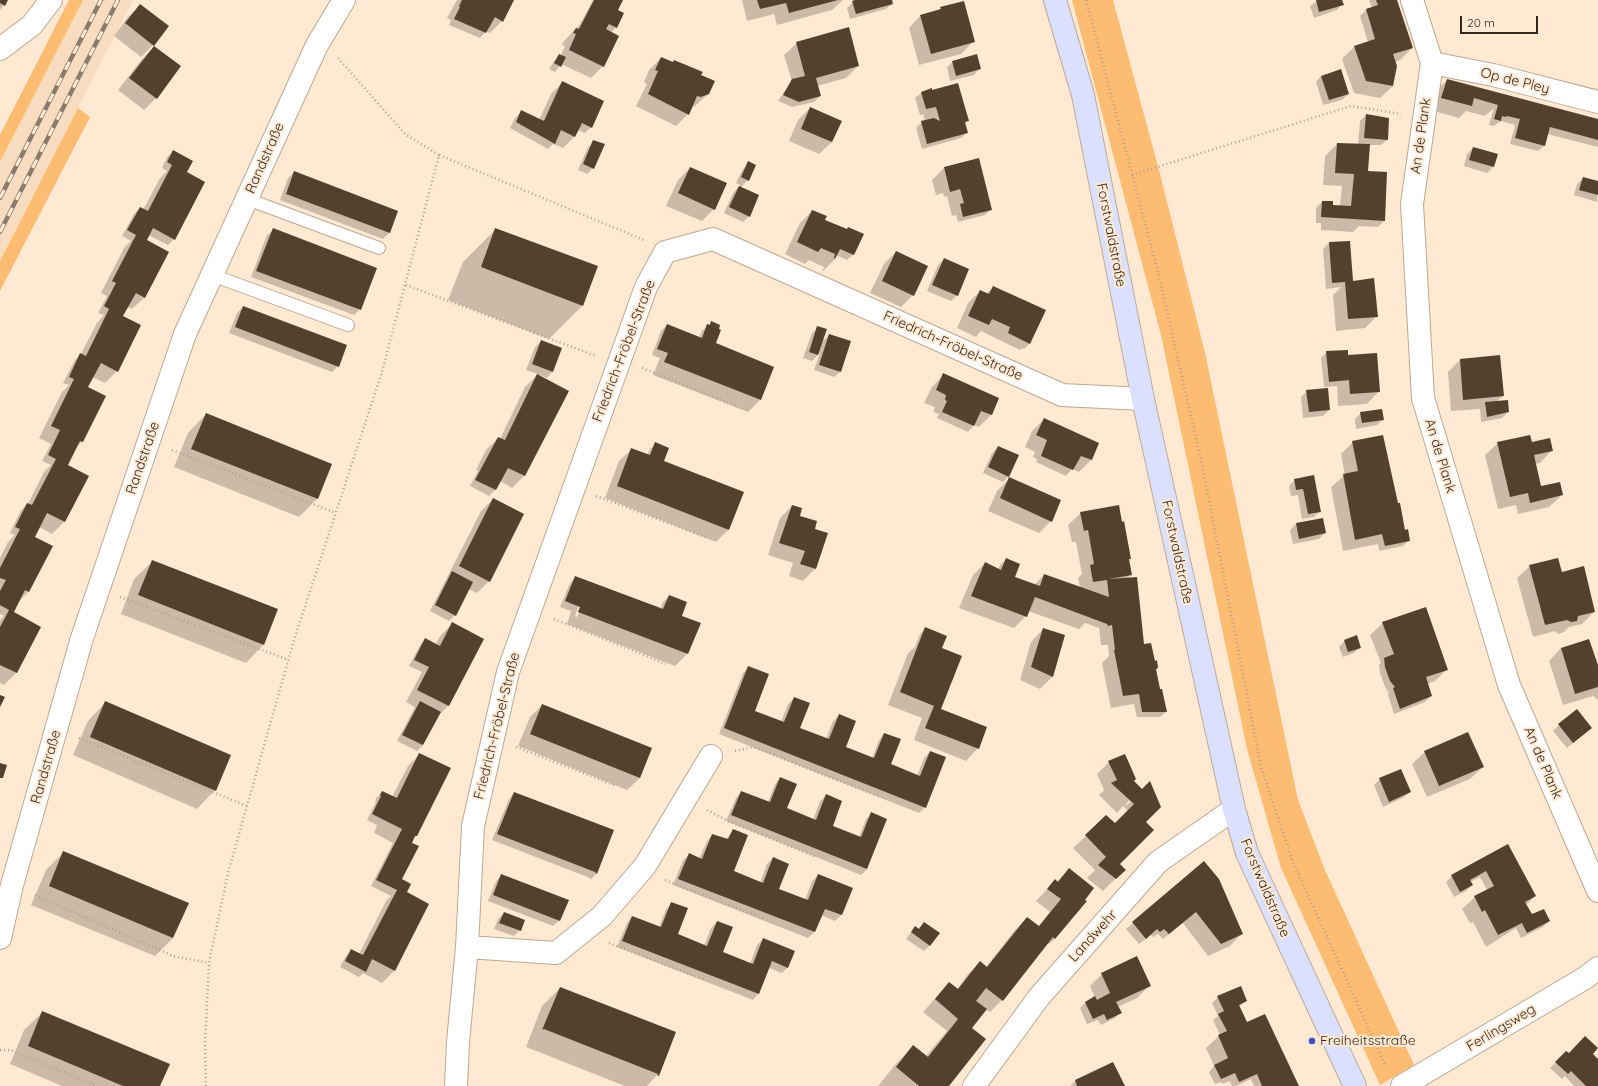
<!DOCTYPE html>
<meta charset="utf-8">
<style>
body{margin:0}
#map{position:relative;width:1598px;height:1086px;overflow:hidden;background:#ffe9d2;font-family:Quicksand,sans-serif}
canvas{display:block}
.scale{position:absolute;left:1460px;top:16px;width:78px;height:18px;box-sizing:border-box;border:2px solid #312920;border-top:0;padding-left:5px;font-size:12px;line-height:14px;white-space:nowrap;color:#312920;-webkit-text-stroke:3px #ffe9d2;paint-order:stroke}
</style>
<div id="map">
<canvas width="1598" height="1086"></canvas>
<div class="scale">20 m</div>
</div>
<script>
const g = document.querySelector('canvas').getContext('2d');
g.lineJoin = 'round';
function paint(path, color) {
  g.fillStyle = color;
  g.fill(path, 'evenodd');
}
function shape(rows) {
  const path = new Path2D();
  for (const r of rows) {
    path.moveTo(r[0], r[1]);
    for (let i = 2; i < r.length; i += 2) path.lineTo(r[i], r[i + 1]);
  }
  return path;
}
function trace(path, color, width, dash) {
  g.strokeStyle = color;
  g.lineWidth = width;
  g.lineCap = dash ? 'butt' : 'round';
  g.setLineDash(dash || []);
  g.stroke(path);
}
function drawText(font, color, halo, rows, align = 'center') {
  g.font = font + ' Quicksand,sans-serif';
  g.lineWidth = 4;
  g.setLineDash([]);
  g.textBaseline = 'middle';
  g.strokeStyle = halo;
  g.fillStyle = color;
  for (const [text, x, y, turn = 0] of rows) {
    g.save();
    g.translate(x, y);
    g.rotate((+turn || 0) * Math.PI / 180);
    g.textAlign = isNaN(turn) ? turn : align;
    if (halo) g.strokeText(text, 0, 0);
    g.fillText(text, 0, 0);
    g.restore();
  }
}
const built = shape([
 [83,0,133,0,0,261,0,162]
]);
const green = shape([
 [69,0,83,0,0,162,0,135],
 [1072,0,1113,0,1160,174,1205,353,1298,800,1325,870,1414,1065,1380,1085,1281,868,1247,749,1161,335],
 [78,108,90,117,0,291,0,261]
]);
const shadow = shape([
 [0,0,7,0,0,10],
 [457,0,513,0,502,21,490,33,486,31,480,38,449,25,451,20,447,18],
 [593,0,622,0,617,11,616,27,611,33,603,66,591,78,561,64,555,72,549,69,554,61,561,55,565,46,562,45,564,41,580,24],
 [742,0,843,0,832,10,777,25,774,14,747,21],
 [859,0,891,0,892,4,886,9,850,19,847,8,853,2],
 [1318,0,1341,0,1342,4,1337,10,1314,18,1310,6],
 [1369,0,1397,0,1412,48,1400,60,1395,62,1393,86,1380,98,1354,93,1342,59,1354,47,1368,42,1360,16,1366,10,1372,8],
 [141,5,153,45,141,57,114,36,128,17],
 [941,8,973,42,961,54,919,65,909,28,921,15,937,11],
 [797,43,858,66,846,78,817,86,820,96,814,102,792,107,778,101,792,81,784,55],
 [154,47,156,98,144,110,118,90,142,59],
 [661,58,700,75,708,94,695,106,690,108,688,114,676,126,636,106,647,84,644,82,649,70],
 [953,62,979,69,974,75,950,81,947,67],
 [1321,76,1348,94,1342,100,1323,105,1316,82],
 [1447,80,1598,120,1598,147,1547,134,1544,146,1538,151,1510,144,1515,125,1501,121,1494,126,1489,125,1494,108,1485,116,1466,111,1459,118,1430,110,1435,92],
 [563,82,591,127,585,133,578,130,575,136,563,148,553,144,548,149,510,128,515,118,521,112,539,120,551,94],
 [921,93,968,120,965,123,967,132,961,138,922,149,916,128,922,122,925,121,923,114,920,115,915,98],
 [810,108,841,121,832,142,819,154,789,141,798,120],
 [1366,115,1387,140,1381,145,1369,145,1367,172,1384,212,1384,221,1378,227,1359,226,1353,232,1321,230,1321,223,1316,223,1316,208,1322,202,1332,207,1340,206,1342,186,1323,185,1325,156,1337,144,1358,145,1360,121],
 [594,141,593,168,587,174,578,170,588,147],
 [1473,148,1497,154,1493,167,1487,173,1464,166,1467,154],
 [173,152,186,172,174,239,168,245,148,235,146,240,145,297,132,309,127,307,122,317,117,371,105,383,92,377,87,387,82,442,74,449,66,466,87,476,64,522,52,534,39,527,34,537,52,546,28,592,19,601,12,612,40,627,16,673,4,685,0,683,0,620,4,616,0,614,0,558,8,542,15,535,10,533,21,510,28,504,44,472,51,465,42,461,51,444,39,438,62,392,69,385,63,383,75,360,81,354,97,323,104,315,98,313,107,296,101,293,124,248,131,241,122,236,134,214,140,208,143,210,160,178,167,171,162,168,167,157],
 [978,159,991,209,985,215,958,222,956,215,952,216,947,196,944,197,943,193,936,195,932,180,944,168],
 [749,163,748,180,741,187,749,216,743,222,724,213,733,193,740,185,736,183,743,169],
 [690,168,714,209,702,221,666,206,678,180],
 [294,172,397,211,389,233,383,239,280,200,288,178],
 [1583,178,1598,182,1597,202,1574,195,1577,184],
 [812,211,824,220,848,231,862,234,853,255,847,260,836,255,834,260,822,272,824,267,809,260,805,264,785,254,800,223],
 [496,229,582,306,549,339,448,300,463,262],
 [273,230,360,309,354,315,251,277,267,235],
 [1329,243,1377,316,1365,328,1336,331,1333,295,1341,287,1326,289,1323,249],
 [896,252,913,295,901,307,870,293,884,264],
 [944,259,957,295,951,301,927,291,938,265],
 [993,287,1030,343,1024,349,1022,348,1020,350,981,331,976,337,957,328,968,303,980,291,986,294],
 [243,307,338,366,332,372,229,333,237,313],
 [711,323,717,330,715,342,760,400,748,412,653,375,660,358,652,355,661,331,667,325,699,338,702,331],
 [818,327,821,343,829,335,840,372,834,377,814,370,820,353,812,361,803,358,812,333],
 [541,341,552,372,547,378,540,375,540,377,567,391,524,476,512,488,500,481,495,490,489,496,470,486,478,471,476,470,486,450,498,438,500,439,525,387,538,374,526,370,535,347],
 [1327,352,1347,357,1379,391,1367,404,1338,406,1337,386,1324,387,1321,358],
 [1499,356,1503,396,1496,402,1508,412,1502,418,1481,422,1480,409,1451,411,1448,372,1460,360],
 [944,374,998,399,991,415,979,427,974,425,968,432,937,418,939,414,933,412,935,407,924,403,932,387],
 [1307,391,1329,410,1323,416,1303,418,1301,397],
 [1361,413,1382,420,1377,425,1356,429,1355,419],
 [206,414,331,464,317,499,299,517,174,467,188,433],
 [1044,419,1098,444,1091,460,1079,472,1072,469,1066,476,1036,462,1037,459,1033,457,1035,452,1025,447,1032,431],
 [1353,442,1404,529,1409,540,1403,546,1379,551,1378,544,1343,551,1331,487,1345,475,1341,454],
 [1498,443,1531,444,1552,450,1540,463,1535,464,1541,488,1562,495,1549,507,1518,514,1516,505,1498,509,1485,455],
 [656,444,662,461,728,530,716,542,605,498,619,461,632,449,647,455,650,449],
 [998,447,1009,476,1003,482,983,473,992,453],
 [1313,476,1320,511,1314,517,1302,519,1298,495,1291,496,1289,486,1295,480],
 [1010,478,1051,521,1039,533,988,511,997,491],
 [493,499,489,581,477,593,468,589,455,615,449,621,430,611,481,511],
 [792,506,798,516,814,530,827,534,815,569,803,581,789,576,793,563,768,555,780,518],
 [1081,513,1130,558,1128,560,1131,575,1126,579,1143,644,1155,669,1166,712,1160,717,1137,717,1134,704,1111,708,1102,663,1109,656,1108,645,1101,645,1099,628,1085,623,1079,629,1028,611,1026,616,1014,628,959,608,973,575,985,563,998,570,1000,565,1006,559,1013,578,1034,585,1044,575,1080,588,1078,578,1082,574,1076,542,1072,542,1068,525],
 [1322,519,1325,533,1319,539,1293,544,1290,530,1296,524],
 [153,561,264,644,246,663,121,614,134,579],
 [1530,566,1561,574,1594,612,1582,624,1569,627,1564,632,1558,634,1555,631,1533,637,1517,578],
 [576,577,661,608,663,602,669,596,681,616,687,654,675,666,567,624,571,611,560,607,570,583],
 [583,595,586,595,577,617,575,616],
 [1383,623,1447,669,1435,681,1427,684,1431,696,1425,702,1394,714,1388,695,1389,693,1385,687,1380,673,1379,665,1381,663,1370,635],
 [452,624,482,639,448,706,438,716,423,745,417,751,397,741,415,707,406,702,422,672,409,666,420,645,426,639,436,644,440,636],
 [926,628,941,649,940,709,978,748,966,761,914,740,922,718,888,705,908,653,915,647,920,634],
 [1043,629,1052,677,1040,689,1020,680,1031,642],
 [1588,640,1598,666,1598,700,1593,696,1563,705,1549,661,1561,648],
 [1345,641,1360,647,1354,653,1343,657,1339,647],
 [749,667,754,712,781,722,788,704,794,698,799,729,826,739,833,721,839,716,844,747,872,758,879,740,884,734,890,765,917,776,924,758,930,752,925,807,919,813,719,734,743,673],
 [106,702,215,790,197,809,73,755,88,721],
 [542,705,651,749,640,778,627,790,518,746,530,717],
 [1559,725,1591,728,1567,748,1553,731],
 [1425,752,1483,767,1470,779,1427,797,1412,764],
 [420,754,416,836,412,840,401,880,406,892,428,904,394,971,382,983,363,973,359,977,340,967,346,956,352,950,359,954,386,901,391,896,371,886,393,843,374,833,377,825,367,820,376,802,375,802,376,798,382,792,392,797,408,766],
 [1109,762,1140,789,1126,804,1127,805,1149,783,1145,822,1119,864,1124,870,1103,891,1087,878,1095,870,1073,848,1107,817,1115,824,1128,811,1123,806,1117,813,1099,795,1104,790,1097,774],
 [780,778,786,809,813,820,820,801,826,796,831,826,859,837,866,819,872,814,867,869,861,875,726,821,736,798,741,792,768,802,775,784],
 [1380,779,1410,792,1404,797,1383,807,1374,785],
 [514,793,613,831,596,874,590,880,590,878,492,840,509,799],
 [733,830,733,872,760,883,767,864,773,858,778,890,805,900,812,881,818,875,851,889,841,915,835,921,821,915,814,932,808,938,673,885,683,860,689,855,699,859,707,841,713,835,726,840],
 [1508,845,1535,896,1526,905,1532,916,1549,921,1543,927,1521,938,1516,928,1486,947,1473,922,1470,923,1462,909,1475,897,1487,890,1480,877,1470,882,1472,885,1466,891,1454,897,1446,882,1452,876],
 [64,852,173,938,155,956,31,905,46,870],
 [1204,863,1242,933,1230,946,1208,956,1183,923,1163,939,1158,934,1153,937,1151,935,1139,944,1126,929],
 [1069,870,1055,939,1049,944,1047,943,1002,1000,990,1012,986,1009,971,1028,948,1086,878,1086,895,1065,913,1046,926,1056,947,1031,923,1012,949,983,957,990,968,974,980,962,986,967,1015,930,1027,918,1039,927,1050,912,1036,901,1055,881,1056,882],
 [502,875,559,921,553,926,488,901,496,881],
 [672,903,676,935,704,946,711,928,717,922,722,953,750,964,757,945,763,939,788,967,782,973,769,968,758,994,753,1000,617,947,627,923,632,917,659,927,666,909],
 [504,913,520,930,514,936,494,929,498,919],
 [924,923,929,946,924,951,906,939,915,927,918,929],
 [1102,974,1149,986,1137,998,1118,1007,1120,1012,1115,1018,1101,1025,1098,1020,1087,1024,1080,1008,1086,1002,1095,998,1090,986],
 [560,988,658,1074,647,1086,625,1086,526,1047,542,1006],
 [1218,997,1246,1000,1239,1007,1246,1022,1297,1086,1254,1086,1251,1079,1236,1086,1232,1086,1230,1081,1222,1084,1221,1082,1215,1084,1209,1072,1214,1066,1206,1048,1220,1035,1213,1020,1218,1016,1212,1003],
 [43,1012,159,1086,62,1086,10,1064,24,1030],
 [1591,1054,1598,1060,1598,1086,1574,1086,1565,1076,1562,1079,1550,1068,1560,1058,1568,1055],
 [1113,1063,1124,1086,1070,1086,1075,1081]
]);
const building = shape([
 [0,0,8,0,5,6,0,3],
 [462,0,514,0,503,22,495,17,486,33,454,19,460,7,459,6],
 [594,0,623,0,618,10,624,13,617,28,609,24,606,29,619,36,604,67,569,50,576,34,573,33,576,28,579,29],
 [757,0,838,0,789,13,786,3,760,9],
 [855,0,892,0,893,4,856,14,852,1],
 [1316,0,1342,0,1344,5,1319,12],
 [1376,0,1397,0,1413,48,1393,54,1397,66,1393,86,1366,81,1354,46,1375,39,1366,9,1378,5],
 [964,1,975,42,931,54,920,15,941,9,940,7],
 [140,4,169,26,154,46,125,23],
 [849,27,859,66,816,78,821,96,799,102,783,95,792,79,805,76,796,42],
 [154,46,181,66,157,99,129,78],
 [559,54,566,57,561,67,554,63],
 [977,54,981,69,956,76,952,61],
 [661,57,673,62,674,60,703,72,701,75,715,81,709,94,701,97,697,96,689,115,648,94,658,71,655,70],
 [1341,69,1349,94,1329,100,1321,76],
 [1447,79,1598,119,1598,140,1550,127,1545,146,1515,138,1520,119,1507,116,1506,117,1502,116,1501,121,1494,119,1498,105,1474,98,1472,106,1441,98],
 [562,81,604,101,592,128,582,123,575,137,561,130,555,144,516,122,521,110,544,121],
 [958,83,969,121,965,122,968,133,927,144,921,121,934,118,940,121,936,107,926,109,921,92,932,88,932,90],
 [810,107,842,121,832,142,801,129],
 [1366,114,1389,118,1388,140,1364,138],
 [593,140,605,144,594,169,583,164],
 [1337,143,1370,144,1368,171,1387,172,1385,221,1321,217,1322,201,1333,201,1333,205,1351,206,1354,174,1335,173],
 [1473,147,1498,154,1494,167,1469,160],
 [173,150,193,161,187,172,205,182,175,240,153,228,147,240,169,252,145,298,136,293,123,316,141,325,118,372,101,363,88,387,106,396,83,442,80,441,68,465,89,476,65,522,47,513,35,537,53,546,29,592,25,590,14,612,41,627,17,673,0,665,0,627,9,610,0,605,0,591,6,580,0,578,0,568,20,529,15,527,27,503,32,505,56,459,48,455,60,430,51,426,74,379,69,377,80,353,86,356,109,309,104,306,116,283,112,281,136,235,127,230,140,207,148,211,172,165,167,162],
 [979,158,992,210,963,217,960,204,964,203,960,189,950,192,944,167],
 [748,161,756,165,749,181,741,177],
 [690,167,727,183,715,210,678,193],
 [294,171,398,211,390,233,286,194],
 [1583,177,1598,181,1598,195,1579,190],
 [739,186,759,195,750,217,729,207],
 [812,210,827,216,825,220,847,229,848,227,864,234,854,255,840,249,835,259,834,258,835,254,821,248,818,252,797,242],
 [273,228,377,268,361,310,256,271],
 [495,228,598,266,583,306,481,267],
 [1350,241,1353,281,1374,278,1378,317,1348,319,1345,282,1332,283,1329,242],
 [896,251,928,266,914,296,882,281],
 [944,258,969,269,958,296,932,285],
 [993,286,1046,310,1030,344,1008,333,1010,327,992,319,989,325,968,316,980,290,989,294],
 [243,306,347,345,339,367,235,327],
 [711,321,720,325,719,329,721,330,716,343,774,367,761,400,664,362,668,353,657,349,667,324,702,338,707,324,710,325],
 [817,326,827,329,818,355,809,352],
 [829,334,851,341,841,372,819,365],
 [541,340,562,348,553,372,532,364],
 [1348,350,1348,355,1377,353,1380,392,1350,394,1349,380,1329,382,1326,351],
 [1500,355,1504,396,1463,400,1460,359],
 [943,373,999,398,992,415,981,411,974,426,942,412,947,401,945,400,946,395,936,390],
 [537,374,569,391,525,476,508,468,496,490,475,480,498,437,505,440],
 [1328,388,1330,410,1309,412,1306,390],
 [1508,400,1509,412,1487,417,1485,402],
 [1382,409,1384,420,1362,423,1360,412],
 [206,413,332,464,318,499,191,449],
 [1044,418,1099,443,1092,460,1081,456,1073,470,1041,456,1047,440,1036,435],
 [1383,435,1398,503,1400,503,1405,530,1408,529,1410,541,1385,546,1382,534,1355,540,1343,474,1358,471,1352,441],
 [1530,435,1532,442,1550,438,1553,451,1534,455,1541,486,1560,482,1563,495,1530,503,1528,493,1510,497,1497,442],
 [655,442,669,448,664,461,744,492,729,530,617,486,631,448,650,455],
 [998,446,1019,455,1009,477,988,467],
 [1314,475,1321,512,1308,514,1303,489,1296,490,1294,479],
 [1009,477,1061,500,1052,522,1000,498],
 [493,498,524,514,490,582,459,566],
 [792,505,802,508,800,516,817,521,815,529,828,533,816,569,800,564,805,551,779,543],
 [1119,505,1122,522,1124,521,1131,559,1129,559,1132,575,1109,579,1137,577,1144,644,1151,643,1155,661,1157,660,1158,668,1156,669,1160,689,1162,689,1167,712,1142,712,1139,694,1123,696,1114,650,1115,650,1112,625,1108,626,1107,624,1035,597,1027,617,971,596,985,562,1001,570,1006,558,1020,564,1015,577,1040,586,1044,574,1109,597,1107,580,1093,582,1090,565,1094,564,1088,530,1084,531,1080,512],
 [1323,518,1326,533,1299,539,1296,523],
 [1558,558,1562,572,1584,566,1595,612,1578,616,1577,621,1571,622,1567,620,1545,625,1529,565],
 [152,560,278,609,264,645,138,595],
 [452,571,473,582,456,616,435,605],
 [575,576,663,609,669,595,687,602,682,616,701,623,688,654,578,612,580,607,565,601],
 [1426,607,1448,670,1426,677,1432,696,1400,709,1393,688,1395,687,1390,681,1385,667,1384,658,1394,654,1382,622],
 [452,622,484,639,449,706,417,690,429,667,414,660,425,638,440,646],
 [925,627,947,636,942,648,962,656,941,709,987,727,979,749,925,728,934,706,900,692],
 [1043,628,1065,635,1053,677,1031,667],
 [1357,635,1361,648,1348,652,1344,640],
 [1589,639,1598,665,1598,687,1575,694,1561,648],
 [748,666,769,674,755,711,784,722,794,697,810,703,800,728,829,739,839,714,856,721,846,747,874,758,884,733,901,739,891,764,920,776,930,751,946,757,926,808,724,728],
 [0,695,5,697,0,707],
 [105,701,231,755,216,791,90,737],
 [420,701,441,712,423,745,402,735],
 [542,704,652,748,640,778,530,734],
 [1577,709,1592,728,1573,743,1558,724],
 [1468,732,1484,767,1439,786,1424,751],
 [419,753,451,768,417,836,415,836,412,843,419,846,402,879,411,884,407,892,429,904,395,971,372,959,366,972,345,961,351,949,363,955,397,890,376,880,402,829,372,814,381,796,380,795,382,791,397,798],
 [1125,754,1136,779,1134,781,1142,789,1150,781,1161,807,1146,822,1154,830,1120,864,1126,870,1116,879,1098,865,1106,857,1085,835,1106,815,1115,823,1134,804,1111,783,1117,780,1108,761],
 [0,763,7,765,3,778,0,778],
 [1401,769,1411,792,1389,802,1379,778],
 [780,777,797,784,787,808,816,820,826,794,842,801,833,826,861,837,871,812,887,819,867,869,731,815,741,791,770,802],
 [514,792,614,830,597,874,595,872,497,834],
 [733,829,748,835,734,871,763,883,773,857,789,864,779,889,808,900,818,874,853,888,842,915,825,909,815,932,678,879,689,853,702,859,712,834,728,839],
 [1508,844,1536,896,1525,902,1532,914,1544,909,1550,921,1527,933,1522,923,1498,935,1485,910,1482,912,1474,896,1494,886,1486,871,1470,880,1473,885,1460,892,1451,875],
 [63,851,189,903,173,938,49,886],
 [1204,861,1219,879,1243,934,1221,944,1196,912,1169,934,1164,929,1160,932,1157,929,1146,939,1132,922],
 [1069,868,1094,888,1085,900,1087,901,1055,939,1053,937,1003,1001,986,988,976,1001,987,1009,972,1028,986,1039,949,1086,919,1086,896,1067,913,1045,928,1057,958,1019,935,999,949,982,958,989,980,961,987,967,1027,917,1039,926,1061,899,1047,889,1055,879,1058,882],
 [501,874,569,900,560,921,493,895],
 [671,902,688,908,678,934,707,946,717,921,733,927,723,952,753,964,763,938,795,951,788,968,772,961,759,994,622,941,632,916,661,927],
 [504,912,525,920,521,931,499,923],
 [924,922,940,933,930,946,911,932,915,926,919,929],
 [1137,956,1151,986,1116,1002,1122,1013,1107,1020,1104,1014,1093,1019,1085,1002,1095,996,1097,1000,1110,993,1101,973],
 [1241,986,1247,1001,1239,1005,1247,1022,1265,1014,1299,1086,1262,1086,1257,1074,1239,1082,1235,1073,1221,1079,1214,1065,1228,1058,1218,1035,1227,1031,1218,1014,1224,1011,1217,996],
 [560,987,676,1032,659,1076,657,1075,658,1074,544,1029,542,1030],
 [42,1011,170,1064,160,1086,123,1086,28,1046],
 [1585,1036,1598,1048,1593,1054,1598,1059,1598,1086,1586,1086,1571,1071,1568,1074,1555,1062,1566,1051,1569,1053],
 [1113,1062,1125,1086,1077,1086,1075,1080]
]);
const path = shape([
 [1086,0,1157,268,1202,464,1261,767,1293,862,1386,1067],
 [338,58,405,134,439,155],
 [1132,175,1351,106,1401,114],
 [406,285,596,356],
 [642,368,736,406],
 [172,450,336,513],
 [596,496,708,538],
 [120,597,289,660],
 [554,619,666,664],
 [79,738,247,806],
 [516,747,616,786],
 [735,751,753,747,878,796],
 [707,810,728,821,816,857],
 [665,880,765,919],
 [35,895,173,956,209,963],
 [609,943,705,980],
 [0,1050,10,1050,97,1086],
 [206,1086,205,1043,209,963,228,873,294,640,382,372,439,155,644,240]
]);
const lane = shape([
 [247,199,379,248],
 [212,275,348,325]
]);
const street = shape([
 [1412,0,1432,63,1412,204,1423,398,1509,685,1598,891],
 [0,49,32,25,51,0],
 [1432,63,1493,75,1598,102],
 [0,938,12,885,82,638,185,334,317,45,344,0],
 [467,947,556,953,602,916,645,866,711,756],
 [456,1086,458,1042,467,947,473,826,508,672,646,287,665,252,713,239,1062,395,1143,399],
 [974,1086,1039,997,1158,862,1234,809],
 [1402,1086,1585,978,1598,968]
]);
const secondary = shape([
 [1055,0,1083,95,1143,399,1234,809,1247,853,1355,1086]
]);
const rail = shape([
 [0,198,101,0],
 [0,232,118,0]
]);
const markers = [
 [1312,1041,4,"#404ec2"]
];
const streetNames = [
 ["Op de Pley",1515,81,14],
 ["An de Plank",1421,136,-82],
 ["Randstraße",265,158,-66],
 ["Forstwaldstraße",1111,235,79],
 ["Friedrich-Fröbel-Straße",953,346,24],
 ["Friedrich-Fröbel-Straße",624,351,-69],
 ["An de Plank",1440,456,73],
 ["Randstraße",143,458,-71],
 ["Forstwaldstraße",1177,552,78],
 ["Friedrich-Fröbel-Straße",497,726,-76],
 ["An de Plank",1543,763,67],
 ["Randstraße",46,767,-74],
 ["Forstwaldstraße",1265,888,67],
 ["Landwehr",1093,936,-48],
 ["Ferlingsweg",1501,1028,-31]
];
const poiNames = [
 ["Freiheitsstraße",1320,1041]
];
paint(built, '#f8dcc0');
paint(green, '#fcbc72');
paint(shadow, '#0003');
paint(building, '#53412e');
trace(lane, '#bda892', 14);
trace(street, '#bda892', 24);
trace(secondary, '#bda892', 24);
trace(path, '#b09f8e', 2.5, [1, 3]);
trace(lane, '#fff', 12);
trace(street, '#fff', 22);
trace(secondary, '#dae0fd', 22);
trace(rail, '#8a7c6d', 4.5);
trace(rail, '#ffe9d2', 3, [9]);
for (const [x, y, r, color] of markers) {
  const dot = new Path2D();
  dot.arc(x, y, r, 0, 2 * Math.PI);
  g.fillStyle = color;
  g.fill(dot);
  trace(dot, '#ffe9d2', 1.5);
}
drawText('14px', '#312920', '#ffe9d2', streetNames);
drawText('14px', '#312920', '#ffe9d2', poiNames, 'left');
</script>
